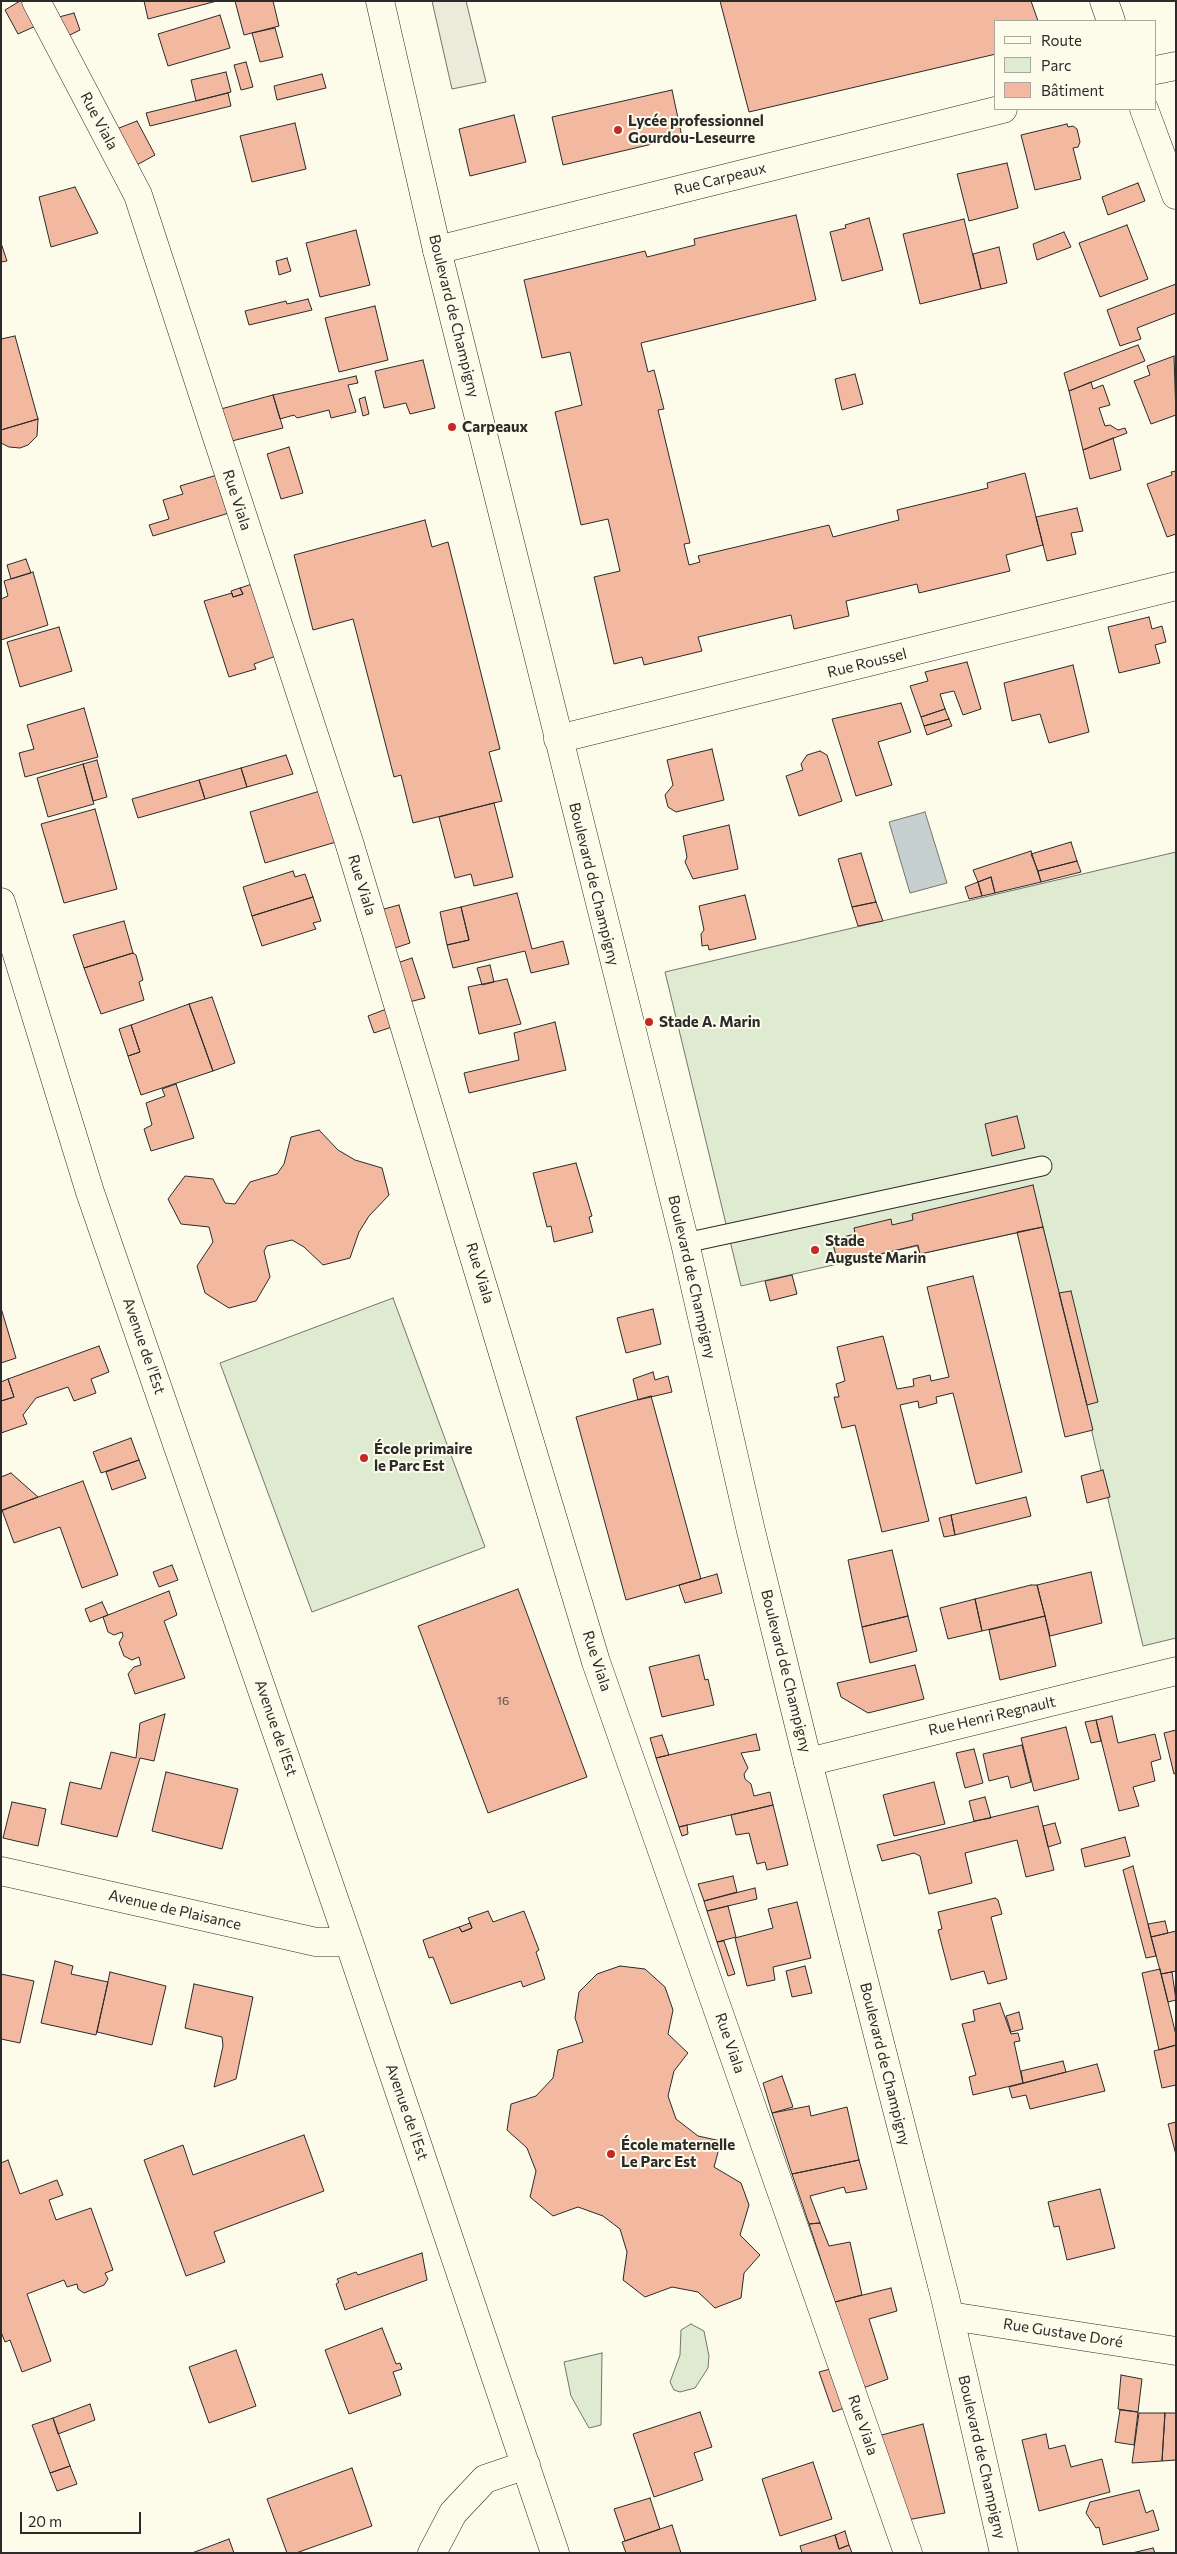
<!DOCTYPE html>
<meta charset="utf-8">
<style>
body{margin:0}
#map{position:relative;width:1177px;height:2554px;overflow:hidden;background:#fdfbea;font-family:Commissioner,sans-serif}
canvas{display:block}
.frame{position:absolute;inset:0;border:2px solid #2b2b2b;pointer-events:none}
.legend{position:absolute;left:994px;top:20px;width:162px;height:90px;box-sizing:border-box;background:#fdfbea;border:1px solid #a9a89e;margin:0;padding:6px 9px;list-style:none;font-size:15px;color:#2b2b2b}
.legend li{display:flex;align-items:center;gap:10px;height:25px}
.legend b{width:25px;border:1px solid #a9a89e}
.scale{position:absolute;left:20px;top:2512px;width:121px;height:22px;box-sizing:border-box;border:2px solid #2b2b2b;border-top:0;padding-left:6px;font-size:15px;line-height:18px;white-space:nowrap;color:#2b2b2b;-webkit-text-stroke:4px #fdfbea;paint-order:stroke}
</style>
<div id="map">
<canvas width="1177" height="2554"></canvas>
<div class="frame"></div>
<ul class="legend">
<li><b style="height:6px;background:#fdfbea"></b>Route</li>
<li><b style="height:14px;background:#deebd1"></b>Parc</li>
<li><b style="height:14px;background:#f2b8a0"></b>Bâtiment</li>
</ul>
<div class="scale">20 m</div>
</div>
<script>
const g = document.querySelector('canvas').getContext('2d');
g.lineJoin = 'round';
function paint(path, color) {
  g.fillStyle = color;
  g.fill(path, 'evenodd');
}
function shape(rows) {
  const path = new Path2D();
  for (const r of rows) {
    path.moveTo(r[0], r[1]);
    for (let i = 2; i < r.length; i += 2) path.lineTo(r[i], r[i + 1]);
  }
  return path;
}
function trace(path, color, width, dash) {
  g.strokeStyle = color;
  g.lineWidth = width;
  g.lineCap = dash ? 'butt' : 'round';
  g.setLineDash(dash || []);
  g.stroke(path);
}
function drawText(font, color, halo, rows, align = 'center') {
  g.font = font + ' Commissioner,sans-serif';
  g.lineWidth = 4;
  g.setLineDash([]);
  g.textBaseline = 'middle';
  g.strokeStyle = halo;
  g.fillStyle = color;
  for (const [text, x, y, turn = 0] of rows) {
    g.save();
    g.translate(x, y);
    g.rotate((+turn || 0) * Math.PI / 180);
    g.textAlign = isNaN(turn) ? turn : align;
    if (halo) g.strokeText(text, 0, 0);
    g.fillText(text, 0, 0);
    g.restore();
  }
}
const green = shape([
 [1176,852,1176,1638,1143,1646,1043,1227,920,1254,917,1246,741,1286,665,972,1176,852],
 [393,1298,485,1547,312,1612,220,1363,393,1298],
 [691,2324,704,2331,709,2356,708,2368,695,2388,680,2392,674,2390,670,2382,680,2355,681,2330,691,2324],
 [602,2353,601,2425,589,2428,571,2396,564,2362,602,2353]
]);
const parking = shape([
 [432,1,466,1,486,82,452,89,432,1]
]);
const water = shape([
 [925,812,947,883,910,893,889,822,925,812]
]);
const building = shape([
 [20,1,25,1,38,25,18,34,5,10,20,1],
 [144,1,217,1,148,19,144,1],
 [235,1,273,1,279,26,244,35,235,1],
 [720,1,1031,1,1038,21,996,21,996,54,749,112,720,1],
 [74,13,80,30,68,36,59,17,74,13],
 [220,15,230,48,168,66,158,34,220,15],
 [275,28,283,57,260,62,252,33,275,28],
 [246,62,253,87,241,90,234,65,246,62],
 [226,72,231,92,196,101,191,80,226,72],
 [322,74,326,88,277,100,274,86,322,74],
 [672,90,682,137,563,165,552,117,672,90],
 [228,93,231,106,150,126,146,113,228,93],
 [514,115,526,162,470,176,459,129,514,115],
 [137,121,155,155,133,167,114,130,137,121],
 [295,123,306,169,252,182,240,136,295,123],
 [1067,124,1068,127,1073,126,1077,129,1080,142,1078,147,1073,148,1081,179,1035,190,1021,135,1067,124],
 [1007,163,1018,208,969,221,957,174,1007,163],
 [1138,183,1145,201,1108,215,1102,197,1138,183],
 [75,187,98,233,51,247,39,197,75,187],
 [796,215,816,300,641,343,648,372,654,370,664,409,658,410,690,543,684,544,689,565,700,562,698,556,829,525,833,537,899,520,897,510,988,488,987,483,1025,473,1043,545,1006,555,1010,571,919,593,917,584,846,601,849,616,794,629,791,615,698,637,702,651,644,665,642,657,614,664,594,577,620,571,608,519,581,525,555,412,582,405,570,352,542,358,524,280,645,251,647,257,695,245,694,239,796,215],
 [869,218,883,270,842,281,830,232,846,228,845,225,869,218],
 [964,219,981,289,920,304,903,234,964,219],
 [1127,225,1148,279,1100,297,1079,243,1127,225],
 [356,230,370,285,320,297,306,243,356,230],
 [1064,232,1071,247,1037,260,1033,244,1064,232],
 [1,243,7,261,1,262,1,243],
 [999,247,1007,283,981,289,973,254,999,247],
 [287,258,291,271,279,275,276,261,287,258],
 [1176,284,1176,313,1137,328,1141,339,1120,346,1107,310,1176,284],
 [308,299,312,310,249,325,245,311,286,301,287,304,308,299],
 [375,306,388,360,339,372,325,318,375,306],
 [15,336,38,419,1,430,1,339,15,336],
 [1138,345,1145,361,1069,391,1064,373,1138,345],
 [1174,356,1176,415,1151,424,1134,381,1150,375,1147,366,1174,356],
 [423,360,435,408,410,414,406,403,384,408,375,371,423,360],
 [855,374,863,404,842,410,835,379,855,374],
 [356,376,358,383,348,385,356,412,331,418,329,410,297,418,294,415,280,419,273,395,356,376],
 [1091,382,1093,389,1103,385,1110,405,1099,408,1105,426,1110,425,1118,430,1125,428,1127,433,1083,450,1069,391,1091,382],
 [273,395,283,428,228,442,217,410,273,395],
 [365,397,369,414,363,416,359,399,365,397],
 [38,419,37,436,28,445,20,448,9,447,1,443,1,430,38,419],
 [1113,438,1121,470,1090,479,1083,450,1113,438],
 [289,447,303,493,281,499,267,454,289,447],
 [1176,471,1176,534,1167,537,1147,484,1172,475,1171,472,1176,471],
 [217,475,229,513,153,536,149,525,169,519,163,500,183,494,180,486,217,475],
 [1077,508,1083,531,1071,533,1076,554,1047,561,1036,517,1077,508],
 [425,520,432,547,448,542,500,749,489,752,502,801,413,823,401,775,394,777,353,619,313,630,294,555,425,520],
 [26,559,31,573,11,579,7,565,26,559],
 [33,572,48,625,1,640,1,599,8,596,4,581,33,572],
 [252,584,276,656,254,664,256,669,229,677,204,601,232,593,233,597,243,594,240,588,252,584],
 [240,588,243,594,233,597,231,591,240,588],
 [1149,617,1152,629,1162,626,1166,642,1155,645,1160,663,1119,673,1108,627,1149,617],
 [59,627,72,671,20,687,7,642,59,627],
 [967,662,981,709,963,715,954,691,940,694,945,709,921,717,910,686,928,681,925,672,967,662],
 [1073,665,1089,732,1049,743,1040,714,1012,721,1004,683,1073,665],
 [901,703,911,732,878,742,892,785,856,796,832,719,901,703],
 [84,708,98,757,25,777,19,753,34,749,27,725,84,708],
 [945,709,949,719,924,726,921,717,945,709],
 [949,719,952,726,927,735,924,726,949,719],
 [712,749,724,800,676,812,668,807,665,795,673,785,667,760,712,749],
 [820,751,827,755,842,801,799,816,786,776,803,770,801,764,807,755,820,751],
 [286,755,293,774,247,787,241,768,286,755],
 [97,760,107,797,93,801,83,764,97,760],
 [83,764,94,804,48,817,37,778,83,764],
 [241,768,247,787,205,799,199,780,241,768],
 [199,780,205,799,138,818,132,799,199,780],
 [320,791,336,842,265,863,250,812,320,791],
 [494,803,513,877,474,886,471,874,455,878,439,817,494,803],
 [95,809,117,889,64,903,41,824,95,809],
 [729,825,738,869,693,879,685,862,687,857,683,836,729,825],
 [1071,842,1077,861,1038,871,1031,854,1071,842],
 [1031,851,1041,882,995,893,991,877,978,882,973,870,1031,851],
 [861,853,876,902,852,907,838,859,861,853],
 [1077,861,1081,872,1041,882,1038,871,1077,861],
 [293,871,295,877,305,874,313,897,252,916,243,887,293,871],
 [991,877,995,893,982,896,978,882,991,877],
 [978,882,982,896,969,899,965,887,978,882],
 [517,893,532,949,563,941,569,964,531,973,525,951,453,968,447,945,469,940,461,907,517,893],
 [745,895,756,939,709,950,708,945,702,946,701,934,704,930,699,906,745,895],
 [313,897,321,921,313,923,316,929,262,946,252,916,313,897],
 [876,902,883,921,858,926,852,907,876,902],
 [399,905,410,943,392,949,380,910,399,905],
 [461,907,469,940,447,945,440,912,461,907],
 [124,921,133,953,84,968,73,935,124,921],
 [133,953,136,955,143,980,139,982,144,1000,101,1014,84,968,133,953],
 [412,958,425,998,409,1002,397,963,412,958],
 [490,965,494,982,482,985,477,968,490,965],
 [507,979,521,1024,479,1034,468,987,507,979],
 [212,997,235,1063,213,1071,189,1004,212,997],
 [189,1004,213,1071,141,1095,128,1056,140,1052,131,1025,189,1004],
 [389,1008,395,1026,374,1033,368,1016,389,1008],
 [555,1022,566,1070,469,1093,464,1073,519,1060,514,1033,555,1022],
 [131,1025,140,1052,128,1056,119,1029,131,1025],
 [176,1084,194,1138,151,1151,144,1129,152,1125,146,1103,165,1096,162,1089,176,1084],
 [1017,1116,1025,1148,992,1156,985,1124,1017,1116],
 [319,1130,338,1150,355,1160,382,1168,389,1195,369,1216,359,1232,350,1258,323,1265,304,1247,292,1240,267,1246,264,1251,270,1277,256,1301,229,1308,205,1293,197,1266,213,1242,209,1227,181,1224,168,1199,185,1176,213,1179,225,1203,235,1204,250,1182,277,1174,284,1164,291,1137,319,1130],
 [576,1163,592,1216,589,1217,593,1232,554,1242,551,1226,547,1227,533,1173,576,1163],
 [1033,1185,1043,1227,920,1254,918,1245,838,1264,832,1240,855,1234,854,1228,891,1219,892,1225,913,1220,912,1214,1033,1185],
 [1043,1227,1093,1430,1065,1437,1017,1232,1043,1227],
 [792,1275,797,1294,770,1301,765,1281,792,1275],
 [973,1276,1022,1472,976,1484,953,1393,936,1397,937,1403,919,1408,918,1401,900,1405,929,1521,882,1532,855,1425,842,1428,834,1397,839,1397,836,1384,845,1381,837,1347,883,1336,897,1389,914,1386,913,1379,930,1375,931,1381,949,1377,927,1287,973,1276],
 [1071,1291,1098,1402,1087,1405,1059,1293,1071,1291],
 [1,1308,16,1358,1,1363,1,1308],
 [653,1309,661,1344,626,1353,617,1318,653,1309],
 [99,1346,109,1372,91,1379,96,1393,74,1401,68,1387,36,1398,23,1415,27,1424,1,1433,1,1401,14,1397,8,1379,99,1346],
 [653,1372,655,1380,668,1376,672,1392,638,1400,633,1379,653,1372],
 [8,1379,14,1397,1,1401,1,1382,8,1379],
 [651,1396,701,1579,626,1600,576,1417,651,1396],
 [131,1438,139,1460,101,1473,93,1452,131,1438],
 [139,1460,146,1478,112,1490,106,1472,139,1460],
 [1103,1470,1110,1497,1087,1503,1081,1476,1103,1470],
 [11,1473,38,1497,1,1511,1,1477,11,1473],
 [83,1481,118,1575,82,1588,60,1527,14,1543,2,1510,83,1481],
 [1026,1497,1031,1516,955,1535,951,1515,1026,1497],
 [951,1515,955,1535,944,1537,939,1518,951,1515],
 [892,1550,908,1616,862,1627,848,1560,892,1550],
 [172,1565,178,1580,159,1587,153,1572,172,1565],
 [1091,1572,1102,1623,1050,1636,1037,1585,1091,1572],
 [717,1574,722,1593,685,1603,679,1585,717,1574],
 [1031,1585,1037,1585,1045,1616,982,1631,975,1599,1031,1585],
 [518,1589,587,1777,488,1813,418,1626,518,1589],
 [169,1591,177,1615,164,1621,185,1678,135,1694,128,1674,134,1667,141,1665,139,1657,132,1660,124,1656,119,1643,123,1636,122,1632,114,1635,108,1632,103,1617,169,1591],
 [975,1599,982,1631,948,1639,940,1608,975,1599],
 [102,1602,108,1615,90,1622,85,1609,102,1602],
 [908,1616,917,1651,870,1663,862,1627,908,1616],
 [1045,1616,1056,1666,1000,1680,989,1630,1045,1616],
 [699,1655,705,1680,708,1679,714,1705,662,1717,649,1667,699,1655],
 [915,1665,924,1699,868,1713,841,1697,837,1683,915,1665],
 [165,1714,154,1761,140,1758,117,1837,61,1824,70,1782,101,1789,111,1752,136,1758,140,1723,165,1714],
 [1112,1716,1118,1743,1155,1734,1161,1759,1151,1762,1155,1781,1133,1787,1139,1806,1119,1811,1096,1720,1112,1716],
 [1096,1720,1101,1741,1091,1743,1085,1722,1096,1720],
 [1066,1727,1079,1779,1034,1791,1021,1738,1066,1727],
 [1176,1730,1176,1773,1174,1774,1164,1733,1176,1730],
 [756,1734,760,1750,741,1753,748,1768,744,1774,745,1779,751,1784,754,1796,770,1792,773,1805,679,1827,656,1758,756,1734],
 [662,1735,669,1755,656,1758,650,1738,662,1735],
 [1022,1745,1031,1782,1011,1788,1008,1776,989,1781,983,1754,1022,1745],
 [974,1749,983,1783,965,1788,956,1753,974,1749],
 [166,1772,238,1789,222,1849,152,1831,166,1772],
 [934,1782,945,1824,894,1836,883,1795,934,1782],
 [985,1797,991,1818,974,1821,969,1801,985,1797],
 [12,1802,46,1809,38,1846,3,1838,12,1802],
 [773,1805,788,1865,767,1870,765,1862,757,1864,749,1833,736,1835,731,1815,773,1805],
 [1038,1806,1054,1870,1026,1877,1017,1840,965,1853,972,1883,929,1894,920,1856,914,1853,882,1861,877,1845,1038,1806],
 [1055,1823,1061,1843,1048,1847,1043,1826,1055,1823],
 [687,1825,688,1834,682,1836,679,1827,687,1825],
 [1125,1837,1130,1856,1085,1867,1081,1849,1125,1837],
 [1133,1866,1148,1924,1156,1956,1146,1958,1123,1870,1133,1866],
 [733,1876,737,1892,704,1901,698,1884,733,1876],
 [755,1888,757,1899,707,1911,704,1901,755,1888],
 [995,1898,998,1900,1002,1914,991,1917,1007,1979,988,1984,984,1971,951,1980,938,1930,942,1929,938,1912,995,1898],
 [797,1902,811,1958,773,1967,775,1980,747,1986,735,1938,773,1928,768,1909,797,1902],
 [728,1906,736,1937,717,1942,707,1911,728,1906],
 [488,1911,493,1922,524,1911,539,1950,536,1952,545,1979,523,1987,521,1981,451,2004,433,1957,429,1958,423,1940,459,1927,462,1932,472,1928,468,1918,488,1911],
 [1165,1921,1168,1933,1151,1937,1148,1924,1165,1921],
 [470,1923,472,1928,462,1932,459,1927,470,1923],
 [1176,1931,1176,1971,1161,1974,1151,1937,1176,1931],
 [724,1941,735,1974,728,1976,717,1942,724,1941],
 [55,1961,73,1966,71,1974,108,1982,96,2035,41,2023,55,1961],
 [620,1966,645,1969,665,1987,673,2010,668,2034,688,2053,674,2071,668,2096,676,2119,698,2136,721,2141,714,2167,741,2183,749,2205,740,2235,760,2255,744,2273,741,2298,715,2308,698,2292,672,2287,645,2297,623,2280,627,2252,620,2229,603,2216,578,2207,553,2216,530,2197,536,2171,527,2148,507,2130,511,2104,536,2096,553,2078,558,2050,583,2042,575,2018,579,1992,597,1974,620,1966],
 [805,1966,812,1993,792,1997,786,1971,805,1966],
 [1160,1969,1176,2035,1176,2045,1159,2050,1142,1973,1160,1969],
 [110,1972,166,1986,152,2045,97,2032,110,1972],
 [1172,1972,1176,2000,1168,2002,1161,1974,1172,1972],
 [1,1974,34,1981,20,2043,1,2039,1,1974],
 [194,1984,253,1997,236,2079,214,2087,223,2046,222,2037,185,2028,194,1984],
 [1000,2003,1011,2034,1018,2033,1020,2041,1014,2042,1023,2083,973,2095,969,2077,976,2075,962,2024,975,2021,973,2010,1000,2003],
 [1019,2012,1023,2029,1011,2032,1006,2016,1019,2012],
 [1176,2045,1176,2085,1162,2088,1154,2051,1176,2045],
 [1063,2061,1066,2072,1023,2083,1021,2071,1063,2061],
 [1097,2064,1105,2091,1030,2109,1026,2095,1012,2098,1009,2087,1097,2064],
 [782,2076,793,2107,772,2113,763,2083,782,2076],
 [809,2106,811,2116,847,2107,859,2160,792,2174,772,2113,809,2106],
 [1176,2122,1176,2155,1168,2124,1176,2122],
 [304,2135,324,2191,214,2232,225,2262,186,2276,144,2160,183,2145,193,2175,304,2135],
 [8,2160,20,2194,57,2180,63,2195,49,2200,56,2220,91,2208,113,2270,105,2273,108,2279,104,2285,84,2293,78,2289,77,2284,67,2287,64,2280,27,2294,51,2361,22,2372,10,2340,5,2342,1,2332,1,2163,8,2160],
 [859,2160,867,2189,846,2193,844,2187,810,2196,820,2223,809,2224,792,2174,859,2160],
 [1100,2189,1115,2248,1067,2260,1059,2226,1054,2227,1048,2202,1100,2189],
 [820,2223,829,2246,850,2242,862,2295,835,2302,809,2224,820,2223],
 [422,2253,427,2280,345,2310,336,2284,339,2282,337,2279,356,2272,358,2275,422,2253],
 [891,2288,897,2311,869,2319,888,2379,863,2388,835,2302,891,2288],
 [382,2328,396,2364,400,2363,402,2369,393,2372,401,2395,349,2414,325,2350,382,2328],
 [236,2350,256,2406,209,2423,189,2367,236,2350],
 [834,2368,847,2407,833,2412,819,2372,834,2368],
 [1121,2375,1142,2379,1138,2412,1118,2409,1121,2375],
 [90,2404,95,2420,58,2434,53,2418,90,2404],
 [1120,2410,1138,2412,1134,2445,1115,2442,1120,2410],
 [700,2412,712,2447,694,2453,703,2480,654,2497,633,2434,700,2412],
 [1139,2413,1165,2413,1162,2461,1132,2463,1139,2413],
 [1165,2413,1176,2413,1176,2460,1162,2461,1165,2413],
 [53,2418,70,2466,50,2473,32,2425,53,2418],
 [923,2424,945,2513,907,2520,878,2436,923,2424],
 [1046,2434,1049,2449,1065,2445,1071,2467,1102,2459,1110,2492,1039,2511,1022,2440,1046,2434],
 [813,2462,832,2519,780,2536,762,2479,813,2462],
 [70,2466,77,2484,57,2491,50,2473,70,2466],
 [352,2468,372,2526,296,2553,287,2553,267,2499,352,2468],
 [1139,2490,1146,2513,1153,2510,1159,2530,1103,2545,1099,2527,1096,2528,1086,2513,1090,2502,1139,2490],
 [650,2498,660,2529,625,2541,614,2509,650,2498],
 [672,2525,681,2553,626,2553,622,2542,672,2525],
 [845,2531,849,2545,839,2549,835,2535,845,2531],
 [835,2535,839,2549,849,2545,852,2553,802,2553,800,2546,835,2535],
 [229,2539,234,2553,192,2553,229,2539],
 [1153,2548,1155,2553,1132,2553,1153,2548]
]);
const service = shape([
 [685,1243,1042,1166]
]);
const minor = shape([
 [36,1,138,195,349,842,596,1662,908,2553],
 [1104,1,1111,21],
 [1156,70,1176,66],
 [1144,109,1176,195],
 [437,250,1003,109],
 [558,739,1176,586],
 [1,902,90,1192,349,1942,555,2553],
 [808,1762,1176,1671],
 [1,1871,316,1942,349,1942],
 [950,2316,1176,2351],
 [432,2553,453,2513,485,2479,526,2465]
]);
const secondary = shape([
 [380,1,437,250,685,1243,751,1531,808,1762,945,2297,1004,2553]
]);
const markers = [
 [618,130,5,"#c62828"],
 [452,427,5,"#c62828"],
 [649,1022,5,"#c62828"],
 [815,1250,5,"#c62828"],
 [364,1458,5,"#c62828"],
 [611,2154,5,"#c62828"]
];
const numberNames = [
 ["16",503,1701]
];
const streetNames = [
 ["Rue Viala",99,121,62],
 ["Rue Carpeaux",720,179,-14],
 ["Boulevard de Champigny",454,316,76],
 ["Rue Viala",237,500,72],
 ["Rue Roussel",867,663,-14],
 ["Boulevard de Champigny",594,884,76],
 ["Rue Viala",362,885,73],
 ["Rue Viala",480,1273,73],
 ["Boulevard de Champigny",692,1277,77],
 ["Avenue de l'Est",144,1346,71],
 ["Rue Viala",597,1661,72],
 ["Boulevard de Champigny",786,1671,76],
 ["Rue Henri Regnault",992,1716,-13],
 ["Avenue de l'Est",276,1728,71],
 ["Avenue de Plaisance",175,1910,13],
 ["Rue Viala",730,2043,71],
 ["Boulevard de Champigny",885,2064,76],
 ["Avenue de l'Est",407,2112,71],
 ["Rue Gustave Doré",1063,2333,9],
 ["Rue Viala",863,2425,71],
 ["Boulevard de Champigny",982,2457,77]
];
const poiNames = [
 ["Lycée professionnel",628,121],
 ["Gourdou-Leseurre",628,138],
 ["Carpeaux",462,427],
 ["Stade A. Marin",659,1022],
 ["Stade",825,1241],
 ["Auguste Marin",825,1258],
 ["École primaire",374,1449],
 ["le Parc Est",374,1466],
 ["École maternelle",621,2145],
 ["Le Parc Est",621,2162]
];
paint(green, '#deebd1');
trace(green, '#74746e', 1);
paint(parking, '#eceadb');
trace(parking, '#74746e', 1);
paint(water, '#c7d0d0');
trace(water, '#74746e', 1);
paint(building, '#f2b8a0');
trace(building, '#2b2b2b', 1);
trace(service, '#2b2b2b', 21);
trace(minor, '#2b2b2b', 29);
trace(secondary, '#2b2b2b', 29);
trace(service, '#fdfbea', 19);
trace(minor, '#fdfbea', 28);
trace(secondary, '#fdfbea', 28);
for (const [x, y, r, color] of markers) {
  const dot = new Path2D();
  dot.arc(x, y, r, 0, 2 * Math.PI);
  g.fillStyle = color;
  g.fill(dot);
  trace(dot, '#fdfbea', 2);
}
drawText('12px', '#5d4e48', null, numberNames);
drawText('15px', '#2b2b2b', '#fdfbea', streetNames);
drawText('bold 15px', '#2b2b2b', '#fdfbea', poiNames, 'left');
</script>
